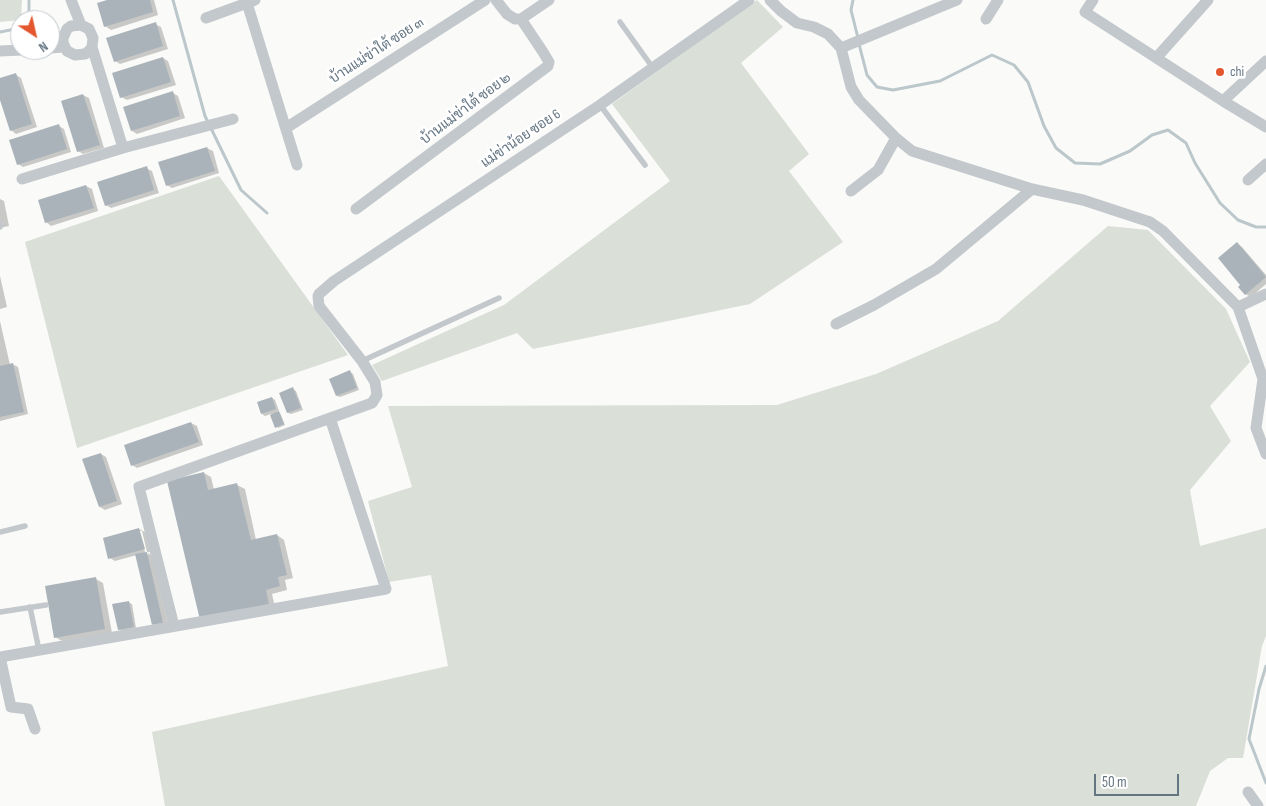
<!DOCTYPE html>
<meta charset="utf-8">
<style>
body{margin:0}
#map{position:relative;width:1266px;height:806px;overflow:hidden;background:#fafaf8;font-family:"Sofia Sans Condensed",sans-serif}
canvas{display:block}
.north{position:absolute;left:10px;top:10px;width:50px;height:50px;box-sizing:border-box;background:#fff;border:1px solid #c1c8cd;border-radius:50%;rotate:145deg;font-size:14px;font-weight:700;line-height:20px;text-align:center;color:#657683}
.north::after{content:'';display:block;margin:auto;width:18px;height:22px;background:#e4572e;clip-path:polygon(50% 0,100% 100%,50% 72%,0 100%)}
.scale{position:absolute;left:1094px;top:774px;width:85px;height:22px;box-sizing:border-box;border:2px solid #657683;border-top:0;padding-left:6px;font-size:15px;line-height:18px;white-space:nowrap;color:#657683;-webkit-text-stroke:4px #fff;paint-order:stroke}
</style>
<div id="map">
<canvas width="1266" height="806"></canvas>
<div class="north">N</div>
<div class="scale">50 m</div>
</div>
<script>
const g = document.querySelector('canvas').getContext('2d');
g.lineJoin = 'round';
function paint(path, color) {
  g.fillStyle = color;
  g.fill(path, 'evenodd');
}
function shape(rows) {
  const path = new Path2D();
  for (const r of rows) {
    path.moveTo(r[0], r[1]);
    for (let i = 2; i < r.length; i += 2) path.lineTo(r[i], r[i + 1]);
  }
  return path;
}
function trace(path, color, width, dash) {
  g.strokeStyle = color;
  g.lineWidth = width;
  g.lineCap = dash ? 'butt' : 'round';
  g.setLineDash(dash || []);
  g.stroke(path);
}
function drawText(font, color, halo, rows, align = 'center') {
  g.font = font + ' "Sofia Sans Condensed",Sarabun,sans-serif';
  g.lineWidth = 5;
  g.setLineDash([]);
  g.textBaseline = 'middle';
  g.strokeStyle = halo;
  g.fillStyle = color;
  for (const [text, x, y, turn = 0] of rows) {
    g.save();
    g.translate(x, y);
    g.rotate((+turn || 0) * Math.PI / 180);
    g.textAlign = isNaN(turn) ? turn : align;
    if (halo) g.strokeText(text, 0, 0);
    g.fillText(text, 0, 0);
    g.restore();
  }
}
const green = shape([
 [0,0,22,0,21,20,0,22],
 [757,0,783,27,741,63,809,154,789,171,843,242,750,304,533,349,517,333,382,381,372,365,504,305,670,181,612,104],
 [219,176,348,355,77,448,25,242],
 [1108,226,1148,230,1226,309,1250,362,1210,406,1231,441,1190,490,1200,546,1266,528,1266,636,1262,646,1243,758,1228,758,1210,771,1196,806,165,806,152,732,448,666,431,575,389,582,368,501,412,487,388,406,777,405,876,374,998,321]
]);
const shadow = shape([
 [111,0,154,0,158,15,111,30,105,26],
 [155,24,161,27,168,49,120,64,115,61],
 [163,58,168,61,176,85,127,100,121,97],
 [16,75,21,78,37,127,16,134,11,130,0,96,0,80],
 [173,93,178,96,185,118,137,134,132,131],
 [83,95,89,98,104,148,83,154,78,151],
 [59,126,64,129,71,152,23,167,18,164],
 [207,148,213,151,219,173,172,188,167,185],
 [146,168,152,171,159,193,111,208,106,205],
 [86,186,92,189,98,211,51,226,46,222],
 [0,199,4,201,9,226,0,228],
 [1237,244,1242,247,1266,275,1266,284,1251,297,1245,294,1242,285],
 [0,276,7,307,0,309],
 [0,321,10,365,12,364,18,367,28,414,0,421],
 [350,372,353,374,359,390,340,397,337,396],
 [293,389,296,391,303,410,291,414,288,413],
 [272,398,275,400,279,411,277,411,280,413,285,425,278,428,271,414,265,416,262,414],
 [191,423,197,426,203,445,137,468,132,465],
 [101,454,106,457,122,504,105,510,100,507],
 [204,473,211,477,214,490,237,485,245,489,256,540,277,535,284,540,293,578,285,580,287,590,272,594,275,607,208,624],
 [139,529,145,532,150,552,147,552,142,531,139,531,146,555,148,555,148,553,152,556,168,625,158,628,137,555,115,561,110,558,104,538],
 [96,579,103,583,112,633,62,641,55,637],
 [128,602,132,604,136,628,122,631,119,629]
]);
const stream = shape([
 [173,0,205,116,241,190,267,213],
 [853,0,851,10,858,38],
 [29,20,29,0],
 [0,32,20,28],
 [859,44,867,75,877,87,893,90,940,81,992,55,1014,65,1028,82,1044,126,1056,148,1075,163,1100,164,1130,151,1152,135,1168,130,1186,143,1195,163,1220,203,1238,220,1256,227,1266,227],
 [1266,666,1259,689,1249,739,1266,783]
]);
const building = shape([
 [107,0,150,0,153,12,104,27,97,3],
 [156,22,163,46,114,62,106,38],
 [163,57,171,82,120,98,112,73],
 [16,73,32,124,10,131,0,100,0,78],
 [173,91,180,116,131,131,123,107],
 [83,94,100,145,77,152,61,101],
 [59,124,67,149,17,165,9,140],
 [207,147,215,171,166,186,158,162],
 [147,166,154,190,105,206,97,182],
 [86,185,94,208,45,223,38,200],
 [1237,242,1266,277,1245,295,1238,287,1240,285,1218,258],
 [13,363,24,412,0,417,0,366],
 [350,370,357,388,336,396,329,379],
 [293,387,301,408,287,413,279,393],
 [272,397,276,409,261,414,257,402],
 [279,411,284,424,275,428,270,415],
 [191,422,199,442,131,466,124,445],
 [101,453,117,501,99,507,82,459],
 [204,472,208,490,237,483,251,540,277,534,287,575,278,577,280,586,266,590,269,604,200,620,167,481],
 [139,528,145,549,108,559,103,538],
 [147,552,163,623,152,625,135,554],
 [96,577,105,629,54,638,45,586],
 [129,601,134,627,118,630,112,604]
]);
const service = shape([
 [620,22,653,68],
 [600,105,645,165],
 [0,224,0,227],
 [362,361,499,298],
 [0,532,25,526],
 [30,607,39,650],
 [0,612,46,605]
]);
const minor = shape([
 [71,0,81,25,89,29,93,38,92,47,89,51,85,54,75,55,67,51,63,43,63,38,67,29,71,26,81,25],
 [496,0,507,14,515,19,521,19,549,0],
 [770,0,781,11,797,23,814,27,828,34,841,48,851,87,859,100,896,138,912,151,1032,189,1083,200,1150,222,1163,231,1238,307,1263,379,1256,428,1266,454],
 [1093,0,1085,12,1223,101,1266,127],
 [247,3,297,165],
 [206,18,255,0],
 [986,19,998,0],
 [92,47,123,148],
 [50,48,64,47],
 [841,48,957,0],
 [0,51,22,50],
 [1157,57,1208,0],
 [1223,101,1266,61],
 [286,128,485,0],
 [22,179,123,148,233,119],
 [1248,180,1266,164],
 [851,191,878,170,896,138],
 [356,209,548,66,549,62,543,52,521,19],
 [1238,307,1266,294],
 [836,324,874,305,936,269,1032,189],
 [174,626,139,487,372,403,377,395,375,382,362,361,319,306,318,296,319,294,334,281,600,105,749,0],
 [0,657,386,589,330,418],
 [0,657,11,707,28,709,35,729],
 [1248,792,1258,806]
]);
const markers = [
 [1220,72,5,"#e4572e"]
];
const streetNames = [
 ["บ้านแม่ข่าใต้ ซอย ๓",377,51,-33],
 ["บ้านแม่ข่าใต้ ซอย ๒",466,109,-37],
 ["แม่ข่าน้อย ซอย 6",521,139,-34]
];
const poiNames = [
 ["chi",1230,72]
];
paint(green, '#dadfd7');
paint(shadow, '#0003');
trace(stream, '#bbc7cb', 3);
paint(building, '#aab3b9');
trace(service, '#c3c8cc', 5.5);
trace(minor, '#c3c8cc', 11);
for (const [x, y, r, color] of markers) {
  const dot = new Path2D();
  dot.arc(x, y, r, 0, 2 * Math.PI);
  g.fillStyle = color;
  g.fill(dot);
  trace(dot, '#fff', 2);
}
drawText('14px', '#657683', '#fff', streetNames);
drawText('14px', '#657683', '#fff', poiNames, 'left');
</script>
